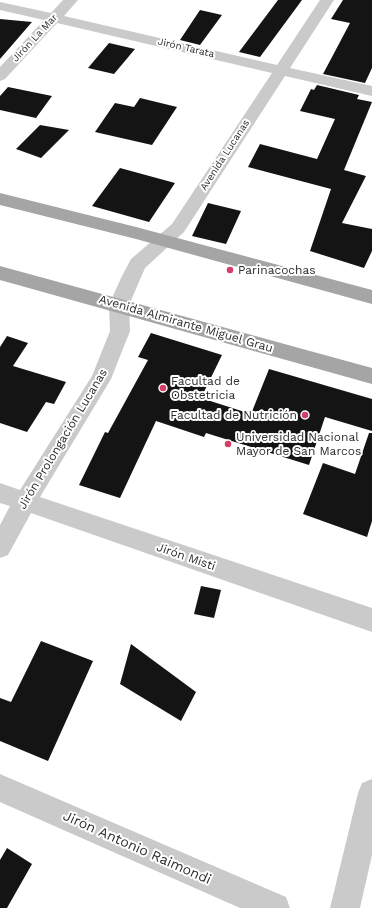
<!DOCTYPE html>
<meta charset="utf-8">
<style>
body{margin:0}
canvas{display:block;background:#fff}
</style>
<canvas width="372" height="908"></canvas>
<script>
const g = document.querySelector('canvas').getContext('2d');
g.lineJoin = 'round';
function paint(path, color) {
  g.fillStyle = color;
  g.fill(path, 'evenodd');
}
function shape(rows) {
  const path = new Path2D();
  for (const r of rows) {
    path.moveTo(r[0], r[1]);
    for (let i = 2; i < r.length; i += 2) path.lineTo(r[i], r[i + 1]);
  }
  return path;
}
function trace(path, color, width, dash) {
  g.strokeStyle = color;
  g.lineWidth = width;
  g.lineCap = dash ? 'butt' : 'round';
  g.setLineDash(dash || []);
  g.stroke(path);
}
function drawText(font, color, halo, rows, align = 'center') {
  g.font = font + ' "Work Sans",sans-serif';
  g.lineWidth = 4;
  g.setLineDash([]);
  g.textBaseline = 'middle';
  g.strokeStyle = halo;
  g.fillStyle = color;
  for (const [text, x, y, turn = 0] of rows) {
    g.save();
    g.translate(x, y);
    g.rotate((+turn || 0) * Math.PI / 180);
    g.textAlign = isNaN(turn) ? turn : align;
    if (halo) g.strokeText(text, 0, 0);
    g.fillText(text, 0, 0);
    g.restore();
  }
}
const building = shape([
 [278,0,302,0,260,57,239,52],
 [343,0,372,0,372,68,365,83,323,74,350,23,331,19],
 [200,10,222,15,200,45,180,40],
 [0,19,32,22,0,59],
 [109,43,135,49,114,74,88,68],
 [317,85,359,95,357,99,372,102,344,170,366,176,342,223,372,229,372,251,364,268,310,251,331,189,248,167,260,144,317,159,335,119,300,111,311,89,314,90],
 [8,87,52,96,36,118,0,110,0,96],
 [140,98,177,107,152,145,95,132,115,103,134,107],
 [40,125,69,130,41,158,16,149],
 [120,168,175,183,149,222,92,206],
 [208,203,241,211,226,244,192,236],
 [151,333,222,355,201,398,251,414,269,369,372,399,372,431,325,417,309,465,206,433,204,437,156,421,120,498,79,485,105,432,108,433,148,360,138,357],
 [7,336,28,343,13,366,66,382,54,404,46,402,27,432,0,423,0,347],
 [369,433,372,433,372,521,367,537,303,514,323,463,355,474],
 [201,586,221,590,214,618,194,614],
 [41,641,93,661,48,761,0,741,0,698,11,702],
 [131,644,196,692,181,721,120,684],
 [7,848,32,864,7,908,0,908,0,860]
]);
const minor = shape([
 [63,0,78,0,64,16,277,65,320,0,334,0,290,68,372,86,372,96,285,76,184,232,145,268,129,305,130,331,111,379,40,497,372,608,372,632,31,513,8,555,0,558,0,525,10,506,0,503,0,483,20,490,92,376,110,331,109,305,121,278,131,259,172,224,272,73,57,23,5,79,0,81,0,67,44,20,0,10,0,2,51,13,63,0],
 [0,774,286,897,290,908,240,908,0,802,0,774],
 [372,779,372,855,360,908,330,908,358,793,362,783,372,779]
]);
const major = shape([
 [0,193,136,227,372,290,372,304,136,239,0,205,0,193],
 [0,266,372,368,372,384,0,280,0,266]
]);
const markers = [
 [230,270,4,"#d43e68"],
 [163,388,4,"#d43e68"],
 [305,415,4,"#d43e68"],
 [228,444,4,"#d43e68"]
];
const farStreetnames = [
 ["Jirón La Mar",35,38,-47],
 ["Jirón Tarata",186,48,13],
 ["Avenida Lucanas",225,155,-57]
];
const poiNames = [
 ["Parinacochas",238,270],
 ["Facultad de",171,381],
 ["Obstetricia",171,395],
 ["Facultad de Nutrición",297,415,"right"],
 ["Universidad Nacional",236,437],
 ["Mayor de San Marcos",236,451]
];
const streetNames = [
 ["Avenida Almirante Miguel Grau",186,324,16],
 ["Jirón Prolongación Lucanas",63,439,-59],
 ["Jirón Misti",186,557,19]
];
const nearStreetnames = [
 ["Jirón Antonio Raimondi",137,848,24]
];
paint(building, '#141414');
paint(minor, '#cacaca');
paint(major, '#a5a5a5');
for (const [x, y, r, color] of markers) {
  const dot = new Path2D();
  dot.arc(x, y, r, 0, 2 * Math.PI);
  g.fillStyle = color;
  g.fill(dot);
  trace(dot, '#fff', 1.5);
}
drawText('10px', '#2d2d2d', '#fff', farStreetnames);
drawText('12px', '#2d2d2d', '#fff', poiNames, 'left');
drawText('12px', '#2d2d2d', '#fff', streetNames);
drawText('14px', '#2d2d2d', '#fff', nearStreetnames);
</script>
